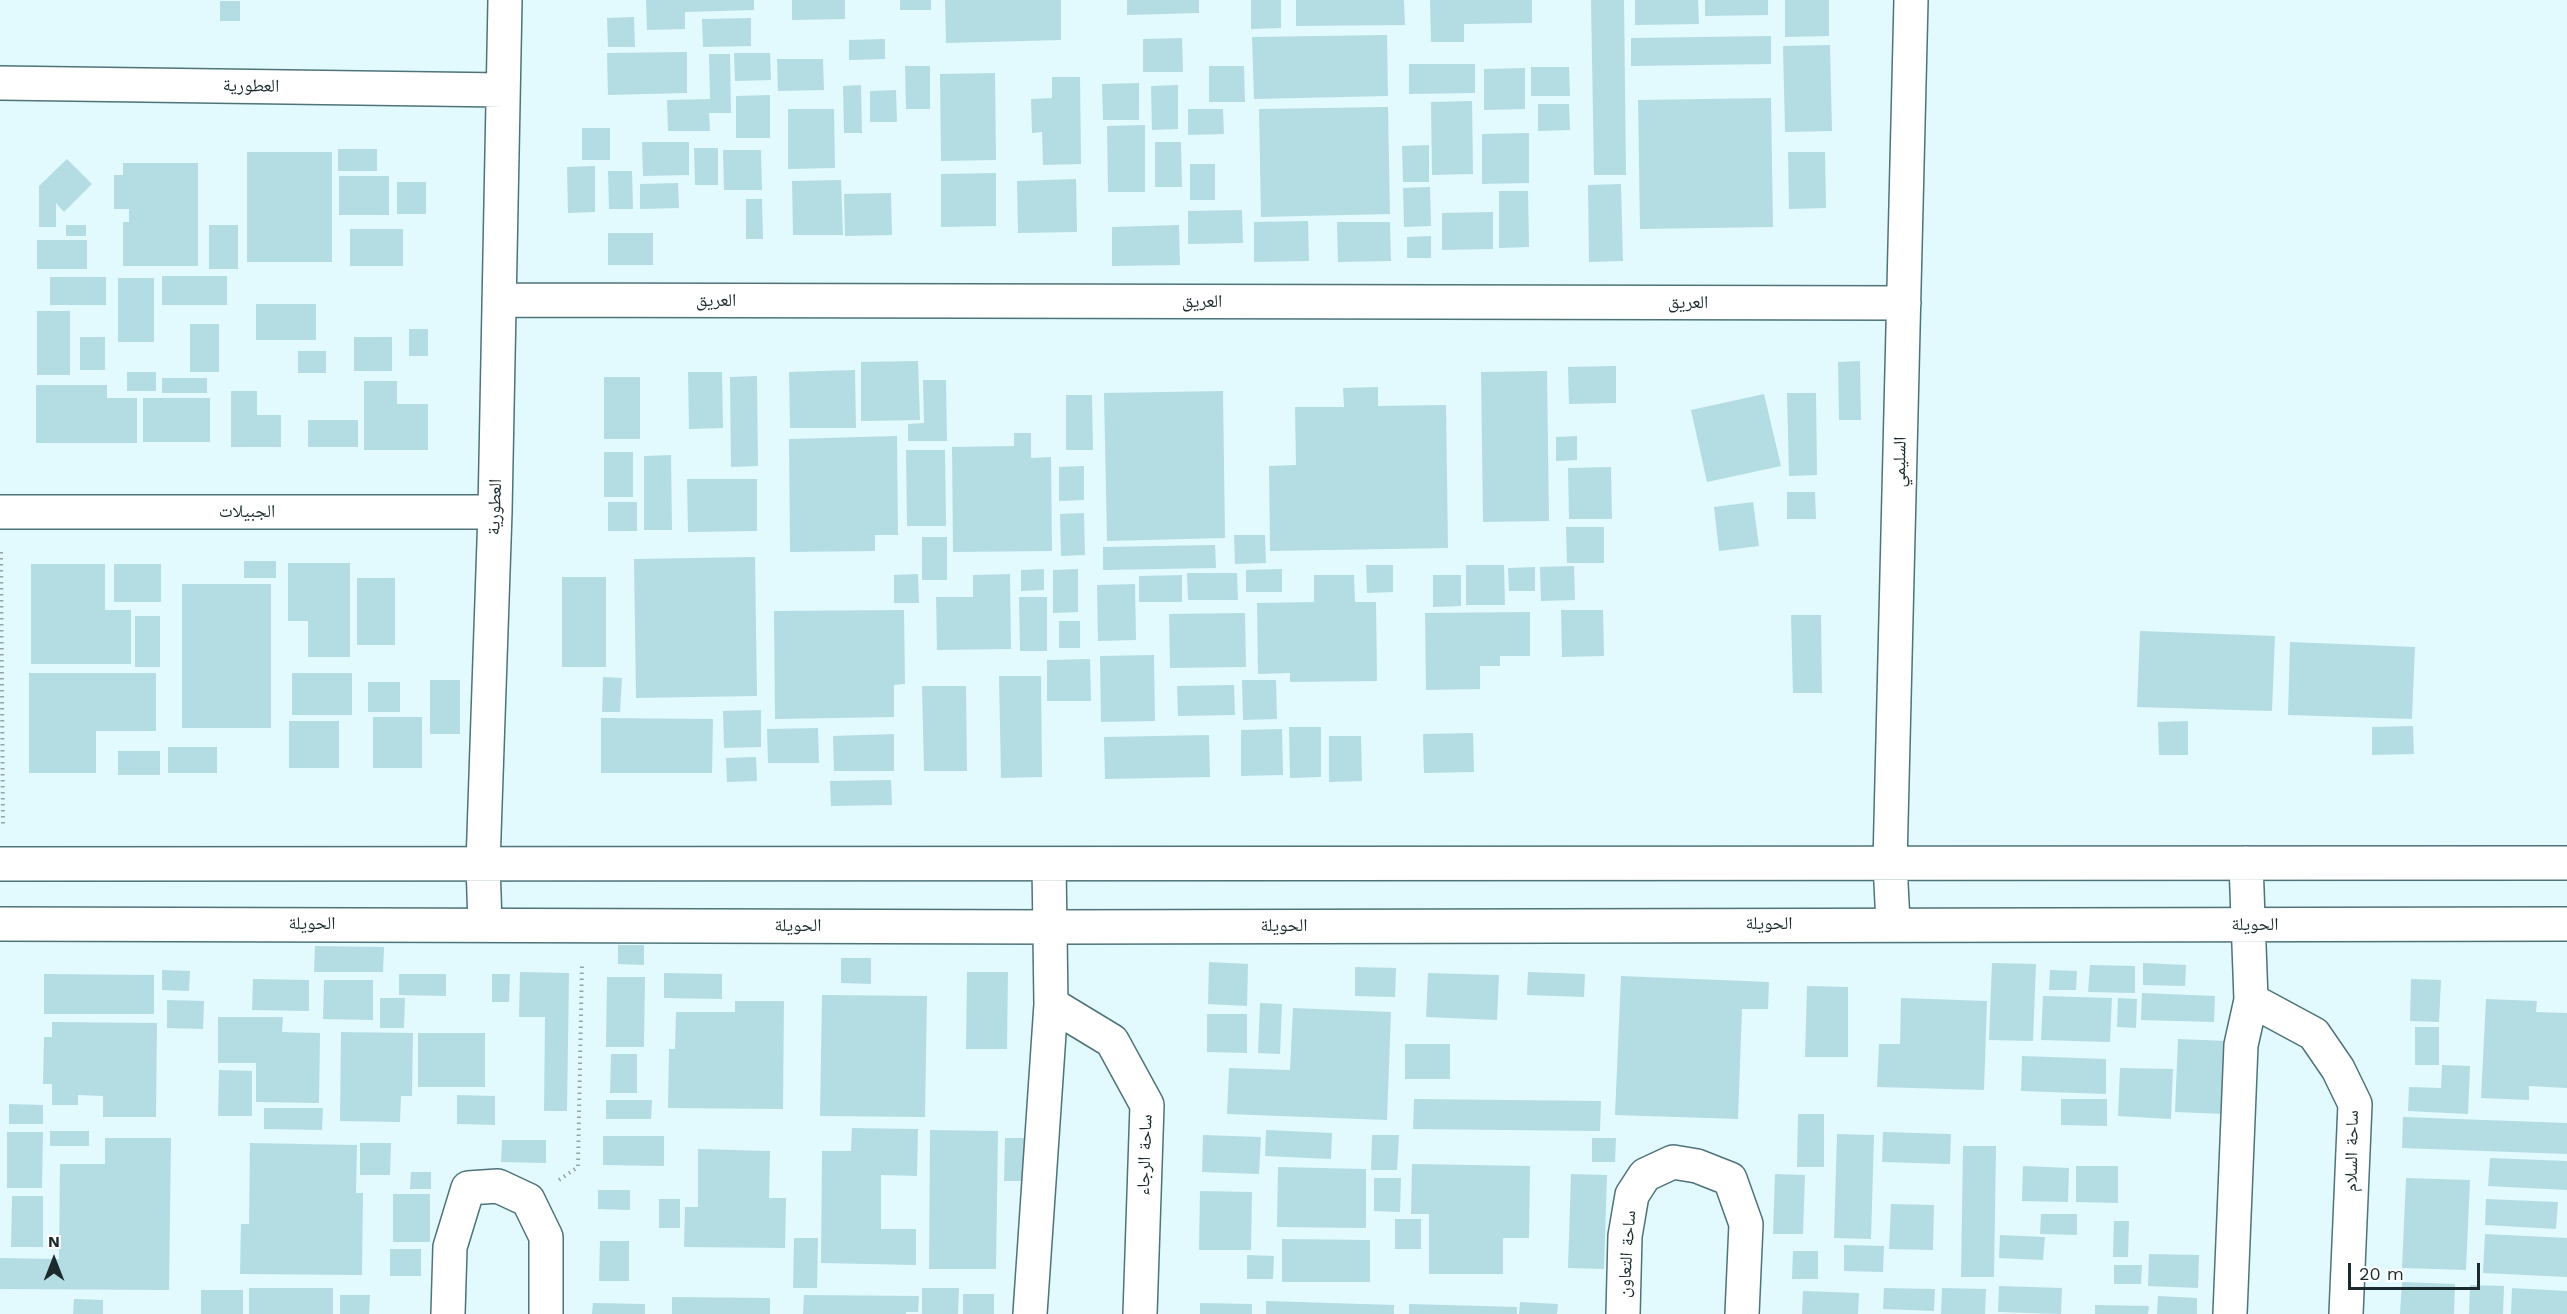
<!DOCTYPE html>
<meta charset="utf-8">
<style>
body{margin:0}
#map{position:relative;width:2567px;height:1314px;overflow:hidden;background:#e2fafe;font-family:"Work Sans",sans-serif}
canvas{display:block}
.north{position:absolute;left:24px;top:1230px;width:60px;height:60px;-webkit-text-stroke:4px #fff;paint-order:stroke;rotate:0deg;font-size:16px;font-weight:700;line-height:24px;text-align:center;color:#1b2b2d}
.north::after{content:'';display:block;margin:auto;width:21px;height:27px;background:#1b2b2d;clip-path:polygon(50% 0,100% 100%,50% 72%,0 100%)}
.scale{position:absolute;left:2348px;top:1263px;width:132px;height:27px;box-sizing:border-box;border:3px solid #1b2b2d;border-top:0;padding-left:8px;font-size:18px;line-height:21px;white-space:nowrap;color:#1b2b2d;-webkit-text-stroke:4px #fff;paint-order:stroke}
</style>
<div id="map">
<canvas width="2567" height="1314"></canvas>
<div class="north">N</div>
<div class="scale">20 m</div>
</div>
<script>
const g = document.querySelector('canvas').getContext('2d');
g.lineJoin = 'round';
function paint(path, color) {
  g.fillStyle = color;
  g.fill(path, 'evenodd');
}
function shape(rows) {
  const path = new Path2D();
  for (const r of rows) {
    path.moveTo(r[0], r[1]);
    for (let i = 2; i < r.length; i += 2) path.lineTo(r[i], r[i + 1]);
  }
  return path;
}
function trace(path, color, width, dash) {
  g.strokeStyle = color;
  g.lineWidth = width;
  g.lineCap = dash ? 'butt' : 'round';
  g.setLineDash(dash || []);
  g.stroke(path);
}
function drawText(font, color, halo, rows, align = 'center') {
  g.font = font + ' "Work Sans","Noto Naskh Arabic",sans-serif';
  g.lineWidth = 6;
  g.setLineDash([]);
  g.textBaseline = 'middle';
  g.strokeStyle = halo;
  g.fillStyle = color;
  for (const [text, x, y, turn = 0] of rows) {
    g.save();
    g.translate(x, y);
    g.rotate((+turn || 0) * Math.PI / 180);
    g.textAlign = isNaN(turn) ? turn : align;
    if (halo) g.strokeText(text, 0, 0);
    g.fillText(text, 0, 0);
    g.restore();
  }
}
const building = shape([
 [646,0,754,0,754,10,685,12,685,29,647,30],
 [792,0,845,0,845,19,792,20],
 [900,0,931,0,931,10,900,10],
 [945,0,1061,0,1061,40,946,43],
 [1127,0,1199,0,1199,13,1127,15],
 [1251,0,1281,0,1281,28,1251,29],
 [1296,0,1404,0,1405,25,1296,26],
 [1430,0,1532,0,1532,23,1464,24,1464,42,1431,42],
 [1591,0,1624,0,1626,175,1594,175],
 [1635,0,1698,0,1699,24,1635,25],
 [1705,0,1768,0,1768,15,1705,16],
 [1785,0,1829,0,1829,36,1785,37],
 [220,1,240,1,240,21,220,21],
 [634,17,635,47,608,47,607,18],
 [751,18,751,46,703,47,702,19],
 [1387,35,1388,96,1254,99,1252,37],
 [1771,36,1771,64,1631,66,1631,38],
 [1182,38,1183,72,1143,72,1143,39],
 [885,39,885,59,849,60,849,40],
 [1830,45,1832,131,1785,132,1783,46],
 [687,52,687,93,608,95,607,53],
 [734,53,770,53,771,80,735,81],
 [709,54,730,54,731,113,709,113,710,131,668,131,667,100,710,99],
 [777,59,823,59,824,90,778,91],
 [1409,64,1475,64,1475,93,1409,94],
 [905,66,930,66,930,109,906,109],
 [1209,66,1244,66,1245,102,1209,102],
 [1531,67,1569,67,1570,96,1531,96],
 [1525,68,1525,109,1484,110,1484,69],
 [995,73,996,160,941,161,940,74],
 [1052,77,1080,77,1081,164,1043,165,1042,132,1032,133,1031,99,1052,98],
 [1139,83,1139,120,1103,120,1102,84],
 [861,85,862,133,844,133,843,86],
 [1178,85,1178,129,1152,130,1151,86],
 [896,90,897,122,870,122,870,91],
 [770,95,770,138,736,138,736,96],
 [1771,98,1773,227,1640,229,1638,100],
 [1472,101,1473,174,1432,175,1431,102],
 [1538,104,1569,104,1570,130,1538,131],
 [1388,107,1390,214,1261,217,1259,109],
 [788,109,834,109,835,168,788,169],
 [1188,109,1223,109,1224,134,1188,135],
 [1145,125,1145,192,1108,192,1107,126],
 [582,128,610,128,610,160,582,160],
 [1529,133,1529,183,1482,184,1482,134],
 [642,142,689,142,689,175,643,176],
 [1155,142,1181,142,1182,187,1155,187],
 [1429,145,1429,182,1403,182,1402,146],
 [694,148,718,148,718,185,695,185],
 [338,149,377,149,377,171,338,171],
 [723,150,761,150,762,190,724,190],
 [247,152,332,152,332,262,247,262],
 [1788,152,1825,152,1826,208,1789,209],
 [67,159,92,184,64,212,56,203,56,227,39,227,39,186],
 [123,163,198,163,198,266,123,266,123,222,129,222,129,209,114,209,114,175,123,175],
 [1190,164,1215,164,1215,200,1190,200],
 [595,166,595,212,568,213,567,167],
 [608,171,632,171,633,209,609,209],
 [996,173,996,226,941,227,941,174],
 [339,176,389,176,389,215,339,215],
 [1076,179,1077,232,1018,233,1017,181],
 [841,180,843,235,793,235,792,181],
 [397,182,426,182,426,214,397,214],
 [678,183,679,208,640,209,640,184],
 [1621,184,1623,261,1589,262,1588,185],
 [1430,187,1431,226,1404,227,1403,188],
 [1499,191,1528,191,1529,247,1499,248],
 [891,193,892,235,845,236,844,194],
 [746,199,762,199,763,239,746,239],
 [1242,210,1243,243,1188,244,1188,211],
 [1493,212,1493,249,1442,250,1442,213],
 [1308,221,1309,261,1254,262,1254,222],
 [1337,222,1390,222,1391,261,1338,262],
 [66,225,86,225,86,236,66,236],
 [209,225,238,225,238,269,209,269],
 [1179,225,1180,265,1112,266,1112,227],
 [350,229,403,229,403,266,350,266],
 [608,233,653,233,653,265,608,265],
 [1431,236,1431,258,1407,258,1407,237],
 [37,240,87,240,87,269,37,269],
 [162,276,227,276,227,305,162,305],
 [50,277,106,277,106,305,50,305],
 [118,278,154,278,154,342,118,342],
 [256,304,316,304,316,340,256,340],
 [37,311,70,311,70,375,37,375],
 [190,324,219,324,219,372,190,372],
 [409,329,428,329,428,356,409,356],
 [80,337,105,337,105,370,80,370],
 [354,337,392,337,392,371,354,371],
 [298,351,326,351,326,373,298,373],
 [918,361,920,420,861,421,861,362],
 [1860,361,1861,420,1839,420,1838,362],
 [1616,366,1616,403,1569,404,1568,367],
 [855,370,856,428,790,428,789,372],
 [1547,371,1549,521,1483,522,1481,372],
 [127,372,156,372,156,391,127,391],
 [688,372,722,372,723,428,689,429],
 [757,376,758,466,731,467,730,377],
 [604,377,640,377,640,439,604,439],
 [162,378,207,378,207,393,162,393],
 [923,380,946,380,947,441,908,441,908,424,924,423],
 [364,381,397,381,397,404,428,404,428,450,364,450],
 [36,385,107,385,107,398,137,398,137,443,36,443],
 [1378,387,1378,406,1446,405,1448,548,1270,551,1269,466,1296,465,1295,407,1344,407,1343,388],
 [231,391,257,391,257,415,281,415,281,447,231,447],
 [1223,391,1225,538,1107,541,1104,393],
 [1787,393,1816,393,1817,475,1789,476],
 [1764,394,1781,466,1707,482,1691,410],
 [1066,395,1092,395,1093,450,1066,450],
 [143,398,210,398,210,442,143,442],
 [308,420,358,420,358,447,308,447],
 [1014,433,1031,433,1031,458,1051,457,1052,551,953,552,952,447,1014,446],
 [897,436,898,535,875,535,875,551,790,552,789,439],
 [1577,436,1577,460,1556,461,1556,437],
 [906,450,945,450,946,526,907,526],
 [604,452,633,452,633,497,604,497],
 [671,455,672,530,644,530,644,456],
 [1084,466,1084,500,1059,501,1059,467],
 [1611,467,1612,519,1569,519,1568,468],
 [687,479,757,479,757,531,688,532],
 [1787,492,1815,492,1816,519,1787,519],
 [608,502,637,502,637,531,608,531],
 [1753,502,1759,546,1719,551,1714,507],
 [1084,513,1085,555,1061,556,1060,514],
 [1566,527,1604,527,1604,563,1567,563],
 [1234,535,1265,535,1266,563,1235,564],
 [922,537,947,537,947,580,922,580],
 [1215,545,1216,568,1103,570,1103,547],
 [755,557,757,696,636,698,634,559],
 [244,561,276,561,276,578,244,578],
 [288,563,350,563,350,657,308,657,308,621,288,621],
 [31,564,105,564,105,610,131,610,131,664,31,664],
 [114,564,161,564,161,602,114,602],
 [1366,565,1393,565,1393,592,1367,593],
 [1466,565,1504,565,1505,605,1466,605],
 [1574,566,1575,600,1541,601,1540,567],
 [1535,567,1535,591,1509,591,1508,568],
 [1044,569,1044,590,1021,591,1021,570],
 [1078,569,1078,612,1053,613,1053,570],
 [1282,569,1282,592,1246,592,1246,570],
 [1187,573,1237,573,1238,600,1188,600],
 [918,574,919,603,894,603,894,575],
 [1010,574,1011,649,937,650,936,597,973,597,973,575],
 [1182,575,1182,602,1139,602,1139,576],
 [1314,575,1354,575,1355,602,1376,602,1377,681,1290,682,1290,673,1258,674,1257,603,1314,602],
 [1433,575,1461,575,1461,606,1433,607],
 [562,577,606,577,606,667,562,667],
 [357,578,395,578,395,645,357,645],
 [182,584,271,584,271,728,182,728],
 [1135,584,1136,640,1098,641,1097,585],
 [1019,597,1047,597,1047,651,1020,651],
 [904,610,905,684,894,685,894,717,775,719,774,611],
 [1561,610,1603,610,1604,656,1562,657],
 [1530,612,1530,656,1500,656,1500,666,1480,666,1480,689,1426,690,1425,613],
 [1245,613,1246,667,1170,668,1169,614],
 [1791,615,1821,615,1822,693,1793,693],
 [135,616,160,616,160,667,135,667],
 [1059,621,1080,621,1080,648,1059,648],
 [2140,631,2275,636,2272,711,2137,707],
 [2290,642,2415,647,2412,719,2288,715],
 [1154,655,1155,721,1101,722,1100,656],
 [1090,659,1091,701,1047,701,1047,660],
 [29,673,156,673,156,731,96,731,96,773,29,773],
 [292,673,352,673,352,715,292,715],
 [999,676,1041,676,1042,777,1001,778],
 [603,677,622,678,620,712,602,712],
 [430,680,460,680,460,734,430,734],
 [1242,680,1276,680,1277,719,1243,720],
 [368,682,400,682,400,712,368,712],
 [1234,685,1235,715,1178,716,1177,686],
 [922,686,966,686,967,771,924,771],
 [761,710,761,747,724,748,723,711],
 [373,717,422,717,422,768,373,768],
 [601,718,713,719,712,773,601,773],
 [289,721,339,721,339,768,289,768],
 [2188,721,2188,755,2159,755,2158,722],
 [2413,726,2414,754,2372,755,2372,727],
 [1289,727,1321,727,1321,777,1290,778],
 [818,728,819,763,768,763,767,729],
 [1282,729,1283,775,1241,776,1241,730],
 [1473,733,1474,772,1424,773,1423,734],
 [894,734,894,771,834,771,833,736],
 [1209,735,1210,777,1105,779,1104,737],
 [1329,736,1361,736,1362,781,1329,782],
 [168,747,217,747,217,773,168,773],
 [118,751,160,751,160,775,118,775],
 [756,757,757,781,727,782,726,758],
 [891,780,892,805,831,806,830,781],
 [618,945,644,945,644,965,618,964],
 [315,946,384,947,383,972,314,972],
 [841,958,871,958,871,984,841,983],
 [1209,962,1248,964,1247,1006,1208,1004],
 [1992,963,2036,964,2033,1041,1989,1040],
 [2143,963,2186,965,2185,986,2143,985],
 [2090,965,2135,966,2135,993,2088,992],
 [1355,967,1396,968,1395,997,1355,996],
 [162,970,190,971,189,991,162,990],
 [2050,970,2077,971,2076,990,2049,990],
 [520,972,569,973,567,1111,544,1111,545,1017,519,1017],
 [967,972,1008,972,1007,1049,966,1049],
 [1528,972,1585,974,1584,997,1527,995],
 [664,973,722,974,722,999,664,998],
 [1428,973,1499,975,1497,1020,1426,1017],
 [44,974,154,975,154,1014,44,1014],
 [399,974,446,974,446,996,399,995],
 [492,974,510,974,509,1002,492,1002],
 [1621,976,1769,982,1768,1009,1742,1009,1738,1119,1615,1115],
 [607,977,645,977,644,1047,606,1047],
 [253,979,309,980,309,1011,252,1010],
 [2411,979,2441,980,2439,1022,2410,1021],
 [324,980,373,980,373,1020,323,1019],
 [1807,986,1848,987,1848,1057,1805,1057],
 [2142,993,2215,996,2214,1022,2141,1020],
 [822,995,927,996,925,1117,820,1116],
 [2043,996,2112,998,2110,1042,2041,1040],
 [380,998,405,998,404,1028,380,1028],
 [1901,998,1987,1001,1984,1090,1877,1087,1879,1044,1900,1044],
 [2118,998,2137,999,2136,1028,2117,1027],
 [2486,999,2537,1001,2536,1012,2567,1013,2567,1088,2529,1086,2529,1100,2481,1098],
 [167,1000,204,1001,203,1029,167,1028],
 [735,1001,784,1001,783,1109,668,1108,669,1049,675,1049,676,1012,735,1012],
 [1260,1003,1282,1004,1280,1054,1258,1053],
 [1293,1008,1391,1012,1387,1120,1227,1114,1229,1068,1290,1070],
 [1207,1014,1247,1014,1247,1053,1207,1052],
 [218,1017,283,1017,282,1032,320,1033,319,1103,256,1102,256,1063,218,1063],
 [52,1022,157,1023,156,1117,103,1117,103,1096,78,1095,78,1105,52,1105,52,1084,43,1084,44,1037,52,1037],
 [2415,1027,2439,1027,2439,1065,2415,1065],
 [341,1032,413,1033,412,1096,401,1096,400,1122,340,1121],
 [418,1033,485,1033,485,1087,418,1087],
 [2178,1039,2228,1041,2225,1114,2175,1112],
 [1405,1044,1450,1044,1450,1079,1405,1079],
 [611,1054,637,1054,637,1093,610,1093],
 [2022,1056,2106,1059,2106,1094,2021,1091],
 [2442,1065,2470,1066,2468,1114,2408,1111,2409,1087,2441,1088],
 [2120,1068,2173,1069,2171,1119,2118,1116],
 [219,1070,252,1071,252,1116,218,1116],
 [457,1095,495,1096,495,1125,457,1124],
 [1414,1099,1601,1101,1600,1131,1413,1129],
 [2061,1099,2107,1099,2107,1126,2061,1125],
 [606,1100,652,1100,651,1119,606,1119],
 [9,1104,43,1105,43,1124,9,1124],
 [264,1108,323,1108,322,1130,264,1129],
 [1798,1114,1824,1114,1824,1167,1797,1167],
 [2403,1117,2567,1123,2567,1154,2402,1148],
 [852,1128,918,1129,917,1176,881,1175,881,1229,916,1229,916,1265,821,1263,822,1151,851,1151],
 [930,1130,998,1131,996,1269,929,1269],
 [1266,1130,1332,1133,1331,1159,1265,1156],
 [50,1131,89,1131,89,1146,50,1146],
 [7,1132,43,1132,42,1188,7,1188],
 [1883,1132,1951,1134,1950,1164,1882,1162],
 [1837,1134,1874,1135,1871,1239,1834,1238],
 [1203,1135,1261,1137,1259,1174,1202,1172],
 [1372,1135,1399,1135,1397,1170,1371,1170],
 [603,1136,664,1136,664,1166,603,1165],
 [105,1138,171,1138,169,1290,0,1289,0,1258,59,1259,60,1164,105,1164],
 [1005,1138,1027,1138,1027,1181,1004,1181],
 [1592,1138,1616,1138,1615,1162,1592,1162],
 [502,1140,546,1140,546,1163,501,1162],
 [250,1143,357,1145,356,1193,363,1193,362,1275,240,1274,241,1224,249,1224],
 [360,1143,391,1143,390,1175,360,1175],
 [1963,1146,1996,1146,1994,1277,1961,1277],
 [698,1149,770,1151,769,1198,786,1198,785,1248,684,1247,685,1207,698,1207],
 [2490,1158,2567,1161,2567,1190,2488,1186],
 [1412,1164,1530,1166,1529,1238,1503,1238,1503,1274,1429,1274,1429,1214,1411,1214],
 [2023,1166,2069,1168,2068,1202,2022,1201],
 [2076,1166,2118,1166,2118,1203,2076,1202],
 [1278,1167,1366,1169,1366,1228,1277,1227],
 [411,1172,431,1172,431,1189,410,1189],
 [1571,1174,1607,1175,1604,1269,1568,1268],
 [1775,1174,1805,1175,1803,1234,1773,1234],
 [1374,1178,1401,1178,1400,1212,1374,1211],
 [2406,1178,2470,1180,2466,1270,2402,1268],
 [598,1190,630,1190,630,1210,598,1209],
 [1200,1191,1252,1192,1251,1250,1199,1250],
 [393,1194,430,1194,430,1242,393,1242],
 [12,1196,43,1196,43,1247,11,1247],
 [659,1199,680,1199,680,1228,659,1228],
 [2486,1199,2558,1202,2556,1229,2485,1225],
 [1891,1204,1934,1205,1933,1250,1889,1249],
 [2041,1214,2077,1214,2077,1235,2040,1234],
 [1395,1219,1421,1219,1421,1249,1395,1249],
 [2114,1221,2129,1221,2128,1257,2113,1257],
 [2485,1234,2567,1238,2567,1277,2483,1273],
 [2000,1235,2045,1237,2043,1260,1999,1258],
 [794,1238,818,1238,817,1288,793,1288],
 [1282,1239,1370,1240,1370,1282,1282,1282],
 [600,1241,629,1241,629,1281,599,1281],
 [1844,1245,1884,1246,1883,1272,1844,1271],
 [390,1249,421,1249,421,1276,390,1276],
 [1793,1251,1818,1251,1818,1279,1792,1279],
 [2149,1254,2199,1255,2198,1288,2148,1286],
 [1247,1255,1274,1256,1273,1279,1247,1279],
 [2114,1265,2142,1265,2141,1284,2114,1284],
 [2402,1282,2455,1284,2454,1314,2400,1314],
 [2470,1285,2504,1286,2503,1314,2469,1314],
 [1999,1286,2062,1288,2061,1314,1998,1312],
 [249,1288,333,1288,333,1314,249,1314],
 [922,1288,959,1288,958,1314,922,1314],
 [1884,1288,1935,1289,1934,1311,1883,1309],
 [1942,1288,1986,1289,1985,1314,1941,1314],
 [2512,1288,2567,1291,2567,1314,2511,1314],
 [201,1290,243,1290,243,1314,201,1314],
 [1803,1291,1859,1293,1858,1314,1802,1314],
 [963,1294,994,1294,994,1314,963,1314],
 [340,1295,370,1295,369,1314,340,1314],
 [804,1295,919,1296,918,1312,906,1312,906,1314,803,1314],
 [2158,1296,2197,1298,2197,1314,2157,1314],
 [672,1297,770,1298,770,1314,672,1314],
 [74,1299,103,1300,103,1314,73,1314],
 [1266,1301,1394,1305,1394,1314,1266,1314],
 [1520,1302,1558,1304,1557,1314,1519,1314],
 [593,1303,645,1304,645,1314,592,1314],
 [1200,1303,1252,1304,1252,1314,1200,1314],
 [1409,1304,1517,1307,1517,1314,1409,1314],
 [2095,1305,2149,1306,2148,1314,2095,1314]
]);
const path = shape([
 [1,552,3,826],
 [559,1180,578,1167,582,963]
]);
const street = shape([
 [0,83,503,90],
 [499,300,1904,303],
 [0,512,495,512],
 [0,864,2567,863],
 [1893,923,1890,863,1911,0],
 [0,924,1052,927,2567,924],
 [485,924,483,864,495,512,505,0],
 [2251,1000,2314,1034,2338,1069,2355,1104,2346,1314],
 [1051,1004,1112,1041,1147,1105,1140,1314],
 [448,1314,450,1247,468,1188,498,1186,528,1200,546,1237,546,1314],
 [1030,1314,1051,1004,1049,864],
 [1623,1314,1625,1236,1632,1195,1645,1175,1673,1162,1697,1166,1730,1179,1746,1224,1742,1314],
 [2230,1314,2241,1045,2251,1000,2246,863]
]);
const streetNames = [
 ["العطورية",251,86,1],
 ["العريق",716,301],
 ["العريق",1202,302],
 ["العريق",1688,303],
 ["السليمي",1900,462,-89],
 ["العطورية",495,507,-88],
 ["الجبيلات",247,512],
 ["الحويلة",312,924],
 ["الحويلة",1769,924],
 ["الحويلة",2255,925],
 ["الحويلة",798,926],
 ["الحويلة",1284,926],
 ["ساحة السلام",2352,1151,-89],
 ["ساحة الرجاء",1145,1155,-88],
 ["ساحة التعاون",1627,1254,-86]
];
paint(building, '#b4dce3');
trace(street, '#4e7379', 36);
trace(path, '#90a5a8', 4, [1.5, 4.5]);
trace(street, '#fff', 33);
drawText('18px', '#1b2b2d', '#fff', streetNames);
</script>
